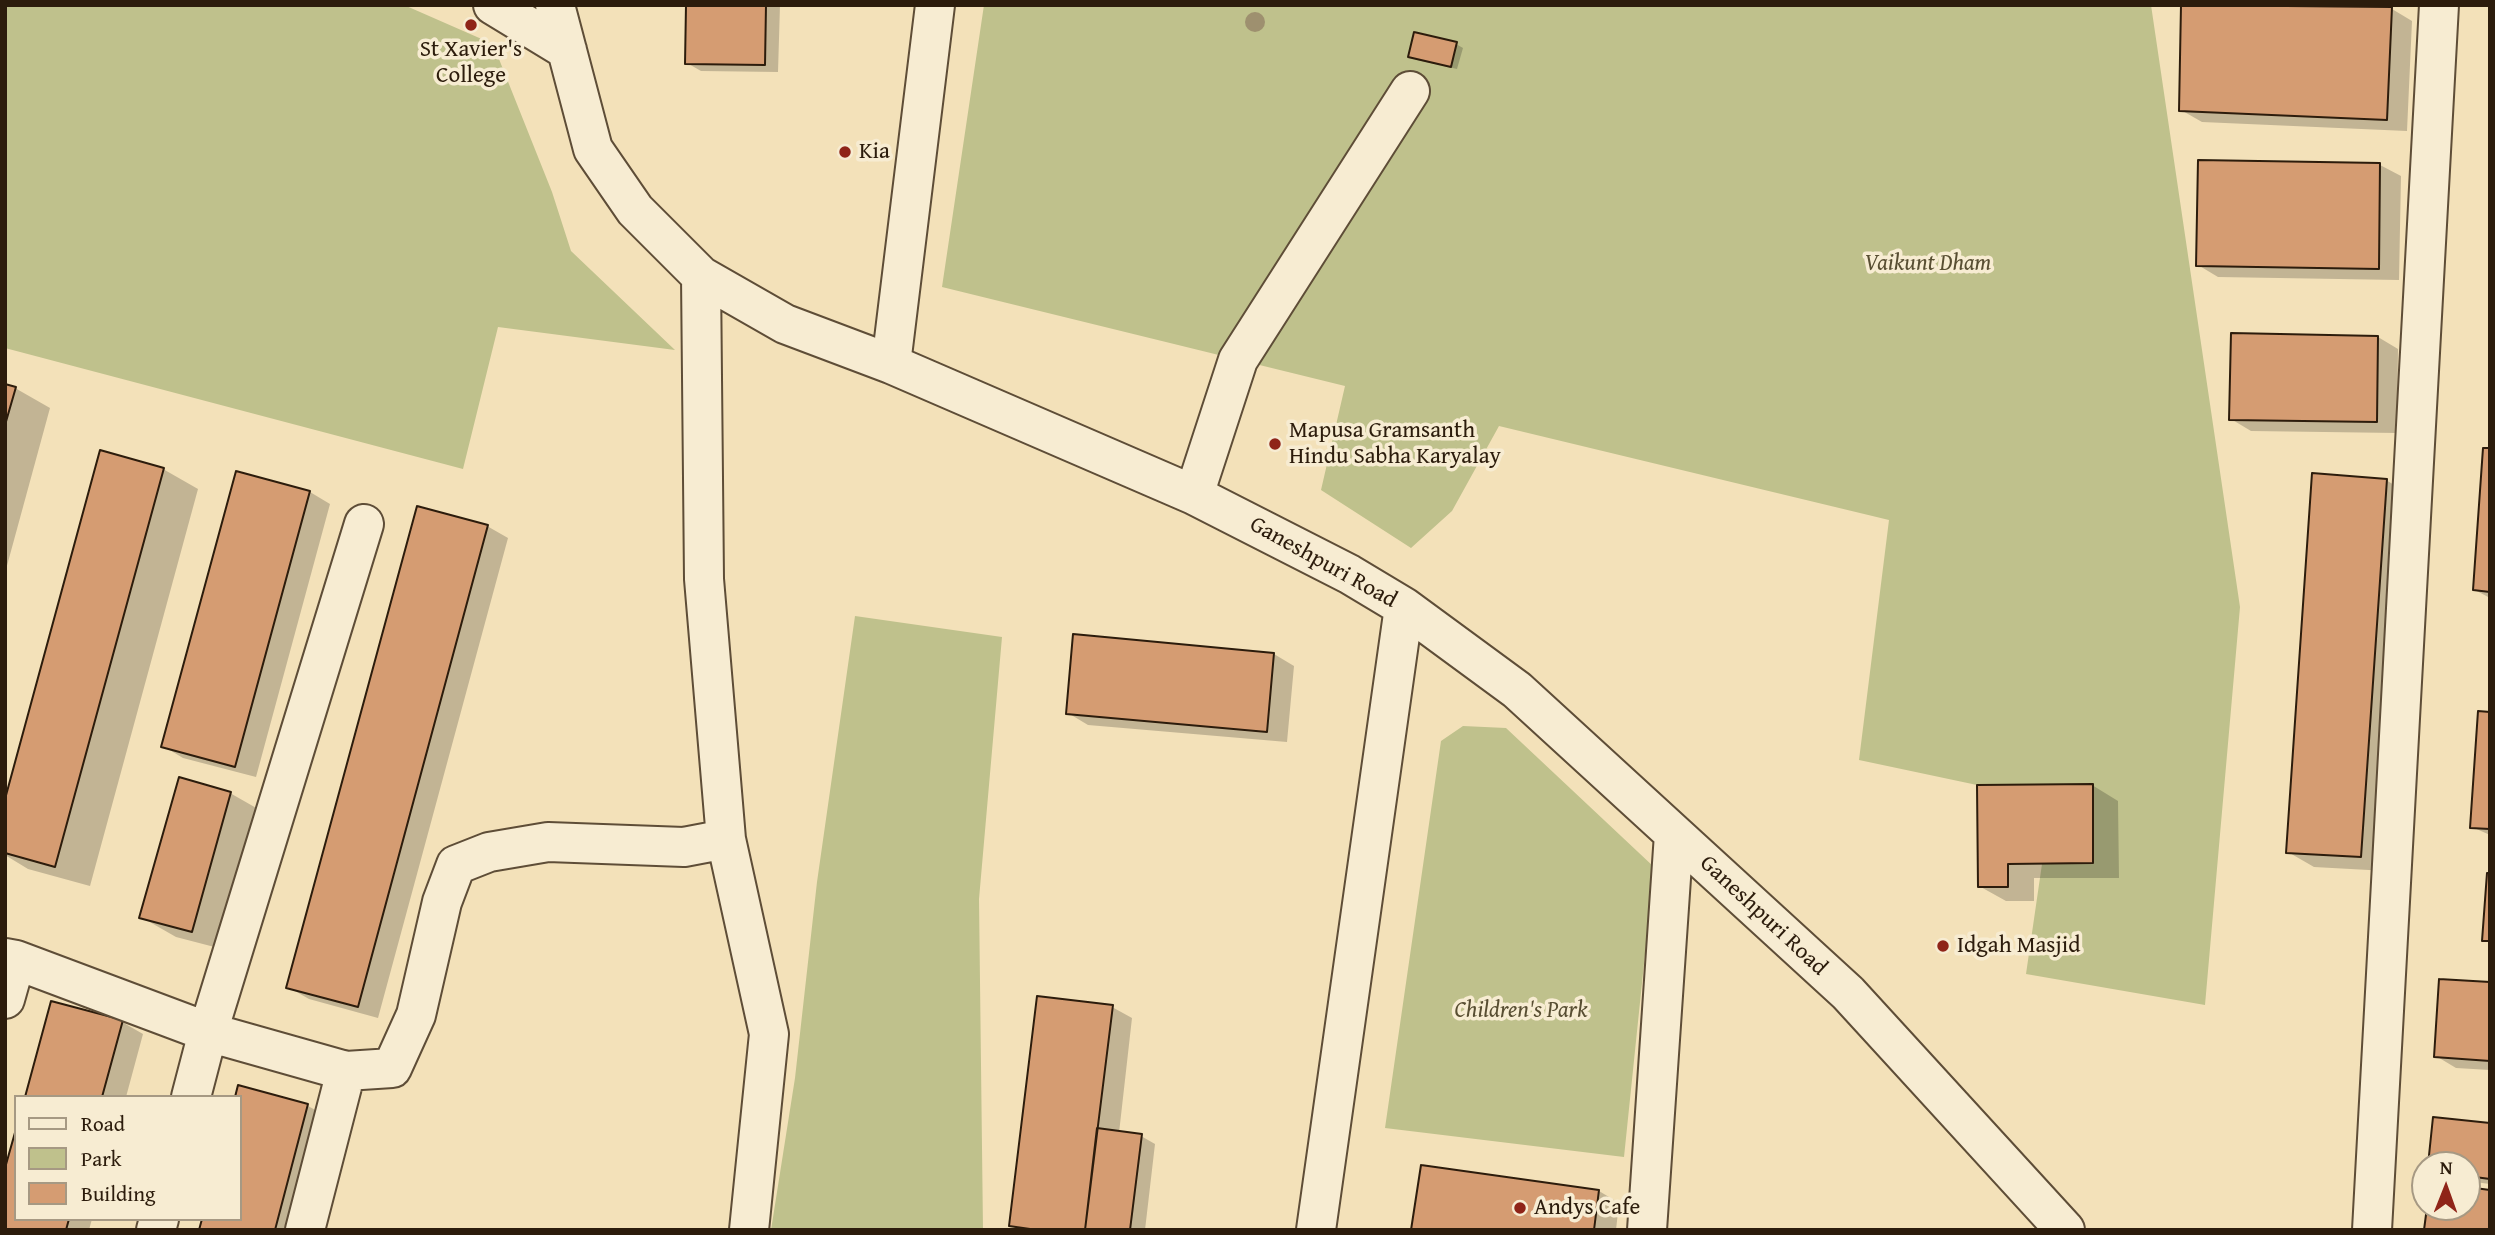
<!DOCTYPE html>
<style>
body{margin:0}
#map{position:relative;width:2495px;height:1235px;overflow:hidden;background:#f3e1b9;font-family:"Gentium Book Plus",serif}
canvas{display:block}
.frame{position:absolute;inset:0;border:7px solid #2c1c0c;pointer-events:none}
.legend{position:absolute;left:14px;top:1095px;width:228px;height:126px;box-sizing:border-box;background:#f7ecd2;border:2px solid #a69983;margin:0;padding:9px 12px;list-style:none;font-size:21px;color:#2c1c0c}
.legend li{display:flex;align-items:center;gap:14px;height:35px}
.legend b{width:35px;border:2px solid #a69983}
.north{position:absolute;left:2411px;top:1151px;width:70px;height:70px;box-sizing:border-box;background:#f7ecd2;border:2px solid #a69983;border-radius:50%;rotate:1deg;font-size:19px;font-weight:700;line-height:28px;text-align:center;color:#2c1c0c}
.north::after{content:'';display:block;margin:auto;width:24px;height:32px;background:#8f2418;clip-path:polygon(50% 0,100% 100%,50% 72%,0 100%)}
</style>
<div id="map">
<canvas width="2495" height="1235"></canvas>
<div class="frame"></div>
<ul class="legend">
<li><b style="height:9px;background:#f7ecd2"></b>Road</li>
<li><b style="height:19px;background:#bfc18c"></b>Park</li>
<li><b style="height:19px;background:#d59c72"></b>Building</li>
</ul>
<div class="north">N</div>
</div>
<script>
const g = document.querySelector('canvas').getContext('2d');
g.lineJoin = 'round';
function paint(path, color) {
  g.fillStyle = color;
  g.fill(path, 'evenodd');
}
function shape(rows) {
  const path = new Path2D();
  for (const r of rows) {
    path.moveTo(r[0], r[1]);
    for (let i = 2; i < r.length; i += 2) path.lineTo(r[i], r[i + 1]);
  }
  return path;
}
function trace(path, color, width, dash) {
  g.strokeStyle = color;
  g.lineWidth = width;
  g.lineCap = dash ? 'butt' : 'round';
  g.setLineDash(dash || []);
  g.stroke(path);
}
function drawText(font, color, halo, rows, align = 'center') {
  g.font = font + ' "Gentium Book Plus",serif';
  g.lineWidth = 7;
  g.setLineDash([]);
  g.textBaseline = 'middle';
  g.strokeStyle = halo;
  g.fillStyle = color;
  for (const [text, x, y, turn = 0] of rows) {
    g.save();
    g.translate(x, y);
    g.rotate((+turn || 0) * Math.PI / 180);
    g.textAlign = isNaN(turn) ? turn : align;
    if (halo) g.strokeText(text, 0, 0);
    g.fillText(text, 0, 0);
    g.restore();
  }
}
const green = shape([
 [5,5,404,5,493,44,552,192,571,251,675,350,498,327,463,469,5,348],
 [984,5,2151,5,2240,607,2205,1005,2026,974,2042,864,2093,863,2092,784,1977,785,1859,760,1889,520,1499,426,1452,511,1411,548,1321,490,1345,386,942,287],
 [855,616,1002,637,979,899,983,1230,771,1230,795,1078,817,882],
 [1463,726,1506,728,1654,867,1624,1157,1385,1128,1441,741]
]);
const shadow = shape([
 [688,5,780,5,778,72,701,71,687,63],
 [2183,5,2292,5,2392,9,2412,21,2407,131,2202,122,2181,110],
 [1456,44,1463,48,1457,69,1417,60,1410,56],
 [2380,165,2401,176,2399,280,2218,277,2198,265],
 [2378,337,2398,349,2397,433,2251,431,2231,419],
 [5,386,15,388,50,408,5,573],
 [2490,450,2490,598,2475,590],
 [163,469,198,489,90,886,28,869,5,855,5,806],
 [2386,480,2412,496,2387,871,2314,867,2288,852],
 [310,492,330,504,256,777,183,758,163,746],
 [487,526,508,538,378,1018,309,999,288,987],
 [1074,636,1274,654,1294,666,1287,742,1088,725,1068,713],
 [2490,714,2490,835,2472,827],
 [2092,785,2118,801,2119,878,2034,878,2034,901,2006,901,1979,886],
 [230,793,265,813,226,950,176,937,141,917],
 [2490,984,2490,1070,2456,1068,2436,1056],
 [1112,1007,1132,1018,1119,1133,1141,1136,1155,1144,1145,1230,1018,1230,1011,1225],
 [122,1022,143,1034,126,1097,26,1097],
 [240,1087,308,1106,328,1117,298,1230,201,1230,240,1219],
 [2490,1125,2490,1184,2467,1181,2467,1165,2429,1165],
 [1422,1167,1599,1191,1619,1203,1616,1230,1413,1230],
 [16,1219,92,1219,89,1230,5,1230]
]);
const building = shape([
 [686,5,766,5,765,65,685,64,686,5],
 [2181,5,2392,7,2387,120,2179,111,2181,5],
 [1414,32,1457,42,1451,67,1408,57,1414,32],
 [2198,160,2380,163,2379,269,2196,266,2198,160],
 [2231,333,2378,336,2377,422,2229,420,2231,333],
 [5,384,16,387,5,425,5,384],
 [2483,448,2490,448,2490,592,2473,590,2483,448],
 [100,450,164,468,55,867,5,853,5,799,100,450],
 [236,471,310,491,235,767,161,747,236,471],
 [2312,473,2387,479,2361,857,2286,853,2312,473],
 [417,506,488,525,358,1007,286,988,417,506],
 [1073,634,1274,653,1267,732,1066,714,1073,634],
 [2478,711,2490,712,2490,829,2470,828,2478,711],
 [179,777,231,792,192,932,139,918,179,777],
 [2093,784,2093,863,2008,864,2008,887,1978,887,1977,785,2093,784],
 [2487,873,2490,873,2490,941,2482,941,2487,873],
 [2439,979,2490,982,2490,1061,2434,1057,2439,979],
 [1037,996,1113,1005,1085,1230,1037,1230,1009,1226,1037,996],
 [51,1001,123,1020,102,1097,25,1097,51,1001],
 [238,1085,308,1104,275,1230,199,1230,202,1219,240,1219,240,1097,235,1097,238,1085],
 [2433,1117,2490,1123,2490,1179,2467,1176,2467,1165,2428,1165,2433,1117],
 [1097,1128,1142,1134,1130,1230,1085,1230,1097,1128],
 [16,1129,16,1219,69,1219,66,1230,5,1230,5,1168,16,1129],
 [1421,1165,1599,1190,1594,1230,1411,1230,1421,1165],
 [2467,1187,2490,1190,2490,1230,2424,1230,2427,1207,2467,1207,2467,1187]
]);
const minor = shape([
 [493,5,567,50],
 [555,5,593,149,635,210,701,276,785,324,891,364,1194,495,1349,574,1404,607,1517,690,1848,993,2065,1230],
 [701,276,704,579,726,839,769,1034,749,1230],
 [891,364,935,5],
 [1194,495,1238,360,1410,91],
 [5,958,16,960,208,1032,346,1071,392,1068,416,1015,442,902,456,865,489,852,548,842,684,847,726,839],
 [5,999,16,960],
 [191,1097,208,1032,364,524],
 [156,1230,159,1219],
 [305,1230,346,1071],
 [1316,1230,1404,607],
 [1647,1230,1674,834],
 [2372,1230,2439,5]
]);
const trees = [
 [1255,22]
];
const markers = [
 [471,25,7,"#8f2418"],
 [845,152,7,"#8f2418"],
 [1275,444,7,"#8f2418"],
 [1943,946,7,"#8f2418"],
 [1520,1208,7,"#8f2418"]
];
const poiNames = [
 ["St Xavier's",471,50,"center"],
 ["College",471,76,"center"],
 ["Kia",859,152],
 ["Mapusa Gramsanth",1289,431],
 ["Hindu Sabha Karyalay",1289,457],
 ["Idgah Masjid",1957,946],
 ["Andys Cafe",1534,1208]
];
const parkNames = [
 ["Vaikunt Dham",1928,264],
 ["Children's Park",1521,1011]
];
const streetNames = [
 ["Ganeshpuri Road",1323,563,29],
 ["Ganeshpuri Road",1763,916,43]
];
paint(green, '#bfc18c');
paint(shadow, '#0003');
paint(building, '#d59c72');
trace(building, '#2c1c0c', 2);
trace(minor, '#5e4d37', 42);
trace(minor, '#f7ecd2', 38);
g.fillStyle = '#9e906f';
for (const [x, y] of trees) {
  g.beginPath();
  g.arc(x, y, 10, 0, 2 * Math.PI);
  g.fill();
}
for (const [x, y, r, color] of markers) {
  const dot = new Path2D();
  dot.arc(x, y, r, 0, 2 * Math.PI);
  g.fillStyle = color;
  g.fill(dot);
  trace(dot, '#f7ecd2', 2.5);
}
drawText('23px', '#2c1c0c', '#f7ecd2', poiNames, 'left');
drawText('italic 23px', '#584e32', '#f7ecd2', parkNames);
drawText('23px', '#2c1c0c', '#f7ecd2', streetNames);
</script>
